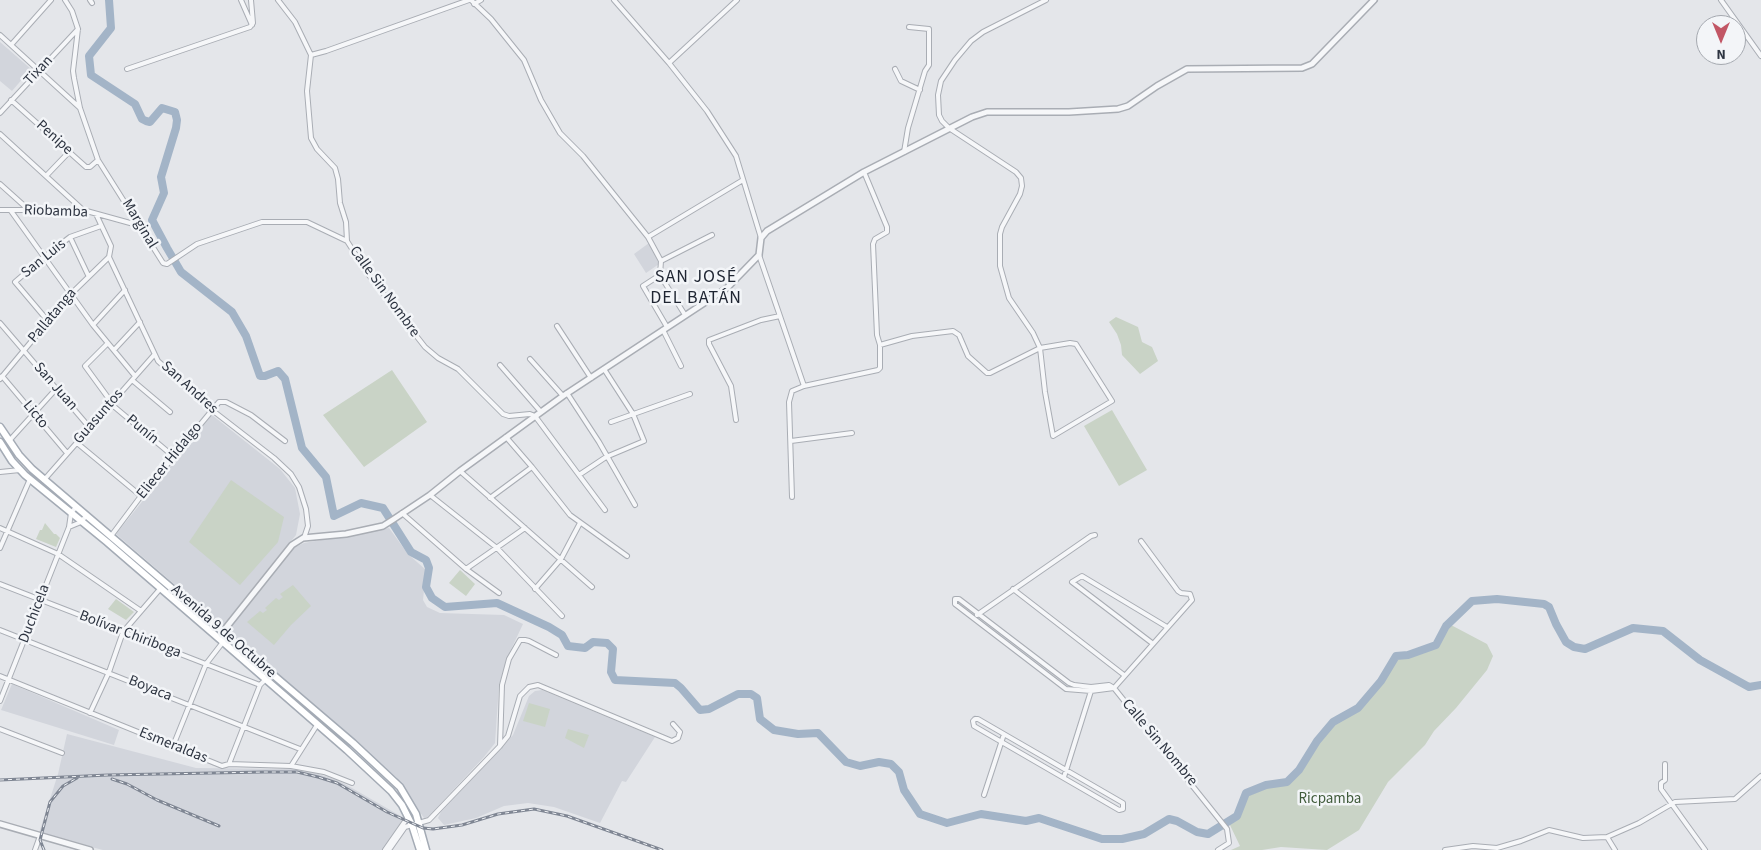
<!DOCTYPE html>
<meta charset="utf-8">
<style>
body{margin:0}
#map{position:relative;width:1761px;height:850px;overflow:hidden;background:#e4e6ea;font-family:"Source Sans 3",sans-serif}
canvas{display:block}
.north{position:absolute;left:1696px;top:15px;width:50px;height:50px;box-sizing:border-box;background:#f3f5f8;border:1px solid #a4a8af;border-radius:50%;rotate:180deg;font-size:14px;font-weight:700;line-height:20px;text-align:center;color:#2d3441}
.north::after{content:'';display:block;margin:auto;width:18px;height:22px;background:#c25665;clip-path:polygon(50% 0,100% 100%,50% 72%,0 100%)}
</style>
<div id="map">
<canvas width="1761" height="850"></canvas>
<div class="north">N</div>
</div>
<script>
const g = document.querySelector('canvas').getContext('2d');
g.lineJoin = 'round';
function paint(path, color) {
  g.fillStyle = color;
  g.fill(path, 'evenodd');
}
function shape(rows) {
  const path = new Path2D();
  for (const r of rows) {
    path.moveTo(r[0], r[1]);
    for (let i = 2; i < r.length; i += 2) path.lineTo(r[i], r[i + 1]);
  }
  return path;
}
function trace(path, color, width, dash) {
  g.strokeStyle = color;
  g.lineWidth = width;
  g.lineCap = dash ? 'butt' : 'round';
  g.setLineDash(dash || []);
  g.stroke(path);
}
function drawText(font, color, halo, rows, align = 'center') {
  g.font = font + ' "Source Sans 3",sans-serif';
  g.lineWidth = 5;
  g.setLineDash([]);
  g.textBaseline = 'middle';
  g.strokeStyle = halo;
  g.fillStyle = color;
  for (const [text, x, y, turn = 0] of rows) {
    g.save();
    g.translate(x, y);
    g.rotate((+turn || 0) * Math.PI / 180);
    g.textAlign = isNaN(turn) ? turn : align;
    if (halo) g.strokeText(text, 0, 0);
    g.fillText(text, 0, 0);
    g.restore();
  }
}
const built = shape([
 [0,42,31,69,12,91,0,81],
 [649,243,659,264,646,273,634,254],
 [212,415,280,469,295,488,300,514,296,535,223,626,116,534],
 [389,528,408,554,426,570,423,600,427,607,440,613,504,615,523,624,507,658,499,685,495,743,484,757,428,817,424,818,396,777,226,631,293,548,304,543],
 [12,684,119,730,114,745,1,710],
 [542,690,655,737,626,782,622,781,600,823,554,807,528,803,504,806,476,818,444,825,438,818,441,812,513,735,529,696,535,691],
 [67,734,196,768,292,769,315,773,337,780,352,788,404,818,404,822,384,850,103,850,76,843,39,833,58,774]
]);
const green = shape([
 [1116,317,1138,327,1142,342,1152,347,1158,361,1140,374,1122,355,1121,345,1117,334,1109,322],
 [392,370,427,422,364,467,323,415],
 [1112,410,1147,470,1119,486,1084,426],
 [231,480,284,517,278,542,240,585,189,542],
 [45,523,54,534,56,534,60,538,56,547,36,539,40,530,42,530],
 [460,570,475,584,466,596,449,583],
 [293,585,311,606,291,625,274,645,247,622,260,611,263,613,267,610,265,608,276,598,279,600,283,597,280,594],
 [116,599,134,612,126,620,108,609],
 [1451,625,1487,644,1493,656,1487,670,1456,708,1434,731,1425,745,1388,782,1359,830,1327,850,1281,847,1262,850,1231,850,1240,846,1228,821,1240,816,1246,794,1271,787,1286,785,1293,779,1302,770,1304,761,1334,725,1355,713,1365,703,1386,679,1398,658,1409,657,1438,646],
 [529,703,550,709,545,727,523,721],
 [568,729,589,735,584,748,565,738]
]);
const river = shape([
 [109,0,111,28,89,56,91,75,135,104,142,119,146,121,150,122,162,108,175,112,177,120,176,128,161,177,164,193,152,220,167,248,181,272,232,312,246,336,260,376,265,376,278,371,285,379,302,448,326,477,334,516,361,503,383,508,411,552,426,560,429,568,426,587,432,598,445,607,497,603,549,627,562,635,568,646,585,648,593,642,607,643,613,649,611,672,615,680,675,683,681,688,700,710,709,709,738,694,751,694,757,698,760,719,774,730,798,734,818,733,846,762,860,766,879,762,891,764,899,772,904,790,920,814,947,823,981,814,1026,821,1039,818,1102,839,1122,839,1144,834,1169,819,1177,821,1197,832,1208,834,1237,816,1246,793,1266,785,1287,782,1299,770,1317,741,1333,722,1358,708,1381,681,1396,656,1408,655,1436,645,1446,626,1472,601,1497,599,1544,604,1549,607,1556,624,1566,642,1574,647,1585,649,1633,628,1663,631,1700,660,1749,687,1761,685]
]);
const minor = shape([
 [65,0,72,11,78,29,73,71,74,78,80,108,98,160,163,263,167,264,197,244,262,222,307,222,347,241],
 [90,0,92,3],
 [241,0,252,25],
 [278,0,295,22,311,55,307,91,311,138,317,149,335,168,338,179,340,203,346,222,347,241,368,274,425,347,438,358,458,369,503,414,509,416,530,414,535,416,605,510],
 [471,0,491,19,524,60,541,100,560,133,583,156,648,237,661,261,660,275,685,315],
 [614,0,669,63,707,111,736,156,761,238],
 [1721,0,1761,56],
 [474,4,481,0],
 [0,35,80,108],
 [11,45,51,0],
 [311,55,326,51,469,0],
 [669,63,737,0],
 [127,69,250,27,253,23,251,0],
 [895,69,901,81,920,90],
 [11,100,86,167,90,167,98,160],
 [0,113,78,29],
 [0,134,83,210],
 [904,152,908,128,925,71,929,65,929,29,909,27],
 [864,172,887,227,887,232,875,239,873,244,877,335,880,345,912,336,953,331,959,335,968,356,987,373,990,373,1040,348,1045,392,1053,436,1112,401,1076,344,1070,343,1040,348,1033,333,1009,298,1000,266,1000,234,1002,227,1020,194,1022,186,1021,178,1016,172,949,128,942,121,939,115,938,95,941,81,955,60,971,41,983,32,1046,0],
 [46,176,70,151],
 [0,184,29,210],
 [0,210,83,210,141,226],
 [11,211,93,325,135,376],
 [96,214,111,246,109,257,158,361,212,410,274,458,291,474,299,487,306,509,308,526,304,538],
 [70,237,88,275],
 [648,237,743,180],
 [759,255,804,386],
 [661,261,712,235],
 [660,275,643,286,667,327],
 [48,321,15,282,44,257,70,237,101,226],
 [0,323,90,428],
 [93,325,125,290],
 [557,326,591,378],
 [663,330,681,366],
 [107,344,85,366,112,403],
 [114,350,140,322],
 [530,359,563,396],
 [500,365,541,412],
 [2,376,67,453],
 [0,379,71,294,109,257],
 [132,380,170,412],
 [567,393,599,442,635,505],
 [111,404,173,456],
 [736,420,731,386,709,344,709,340,761,320,780,316],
 [611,422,690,394],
 [506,437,532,467,570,515,627,556],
 [9,441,56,389],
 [791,441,852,433],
 [77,443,141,496],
 [460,471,592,587],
 [0,472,20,470],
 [579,475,606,457,644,441,633,414,604,369],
 [44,480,154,355],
 [430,495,497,548,562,616],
 [792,497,789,402,792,391,804,386,878,370,880,368,880,345],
 [490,498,532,467],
 [402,513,466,569,499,593],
 [69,527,81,522,86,516],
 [0,528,58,554,141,611],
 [111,536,141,496,219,402,226,402,251,415,285,441],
 [0,548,30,479],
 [466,569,525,528],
 [0,584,260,685],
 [535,589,561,559,580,523],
 [1013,589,1124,675],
 [955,599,955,604,1066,689,1091,691,1114,688],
 [955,599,959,599,1069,683,1074,685,1091,687,1109,685,1114,688],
 [977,615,1091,536,1095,535],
 [0,630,300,749],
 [1152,643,1072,582,1082,576,1167,627],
 [0,676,222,766,229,764,291,766,324,772,352,783],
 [1114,688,1227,829,1229,843,1218,850],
 [1114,688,1192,600,1190,594,1181,593,1178,591,1141,541],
 [0,701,69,527,71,513,76,507],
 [90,713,109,672,123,632,160,589],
 [975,719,978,719,1123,803,1123,809,1119,810,974,726,973,721,975,719],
 [0,729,62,753],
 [173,746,206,664,223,642],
 [500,746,502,685,509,659,520,640,525,640,529,641,556,655],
 [229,764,260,685,265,680],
 [1665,764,1665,780,1661,783,1661,789,1705,850],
 [291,766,317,725],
 [1064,777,1091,691],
 [984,795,1004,734],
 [1607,837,1615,850],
 [35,850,40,836],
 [385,850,408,817],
 [389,850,405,827,429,820,500,746,508,736,520,696,529,687,538,685,672,741,678,738,680,732,673,724],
 [1445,850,1473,846,1497,848,1521,841,1549,830,1583,838,1607,837,1639,823,1675,802,1735,799,1761,776]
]);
const tertiary = shape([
 [221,634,292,545,303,538,346,534,383,526,394,519,430,495,460,471,563,396,727,288,759,255,761,238,767,231,864,172,972,117,987,112,1069,112,1118,109,1128,106,1157,86,1187,69,1302,68,1312,64,1374,0],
 [0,824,90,850]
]);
const primary = shape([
 [0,427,19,455,32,469,353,743,400,787,416,814,426,850],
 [0,442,12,461,25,475,107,542,223,642,347,750,391,791,402,805,412,825,420,850]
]);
const rail = shape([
 [112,779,127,784,157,800,219,826],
 [0,780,108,775,264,772,297,772,318,777,337,783,387,812,423,828,433,829,462,825,498,814,534,809,567,816,662,850],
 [44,850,40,840,50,802,63,786,77,778]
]);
const streetNames = [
 ["Tixan",39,71,-47],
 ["Penipe",54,138,42],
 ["Riobamba",56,212,2],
 ["Marginal",139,224,59],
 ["San Luis",44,259,-39],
 ["Calle Sin Nombre",384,292,54],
 ["Pallatanga",53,316,-50],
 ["San Juan",55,387,49],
 ["San Andres",189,388,42],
 ["Licto",35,415,50],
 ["Guasuntos",99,417,-49],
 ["Punín",142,430,40],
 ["Eliecer Hidalgo",170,461,-51],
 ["Duchicela",35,614,-69],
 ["Avenida 9 de Octubre",223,632,41],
 ["Bolívar Chiriboga",130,635,21],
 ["Boyaca",150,689,22],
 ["Calle Sin Nombre",1159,743,50],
 ["Esmeraldas",173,746,22]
];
const parkNames = [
 ["Ricpamba",1330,800]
];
const quarterNames = [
 ["SAN JOSÉ",696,278],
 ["DEL BATÁN",696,299]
];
paint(built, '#d2d5dc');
paint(green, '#c9d3c6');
trace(river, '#a3b4c7', 8);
trace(minor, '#a9adb4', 6);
trace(tertiary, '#a9adb4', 8);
trace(primary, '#a4abb5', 9);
trace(minor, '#f6f7f9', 4);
trace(tertiary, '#f6f7f9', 5);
trace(primary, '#fff', 6);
trace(rail, '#7f8693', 3);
trace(rail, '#f3f5f8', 1, [4]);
drawText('15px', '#2d3441', '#f3f5f8', streetNames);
drawText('15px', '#415c3c', '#f3f5f8', parkNames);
g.letterSpacing = '1px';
drawText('18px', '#1f2532', '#f3f5f8', quarterNames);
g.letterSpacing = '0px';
</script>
